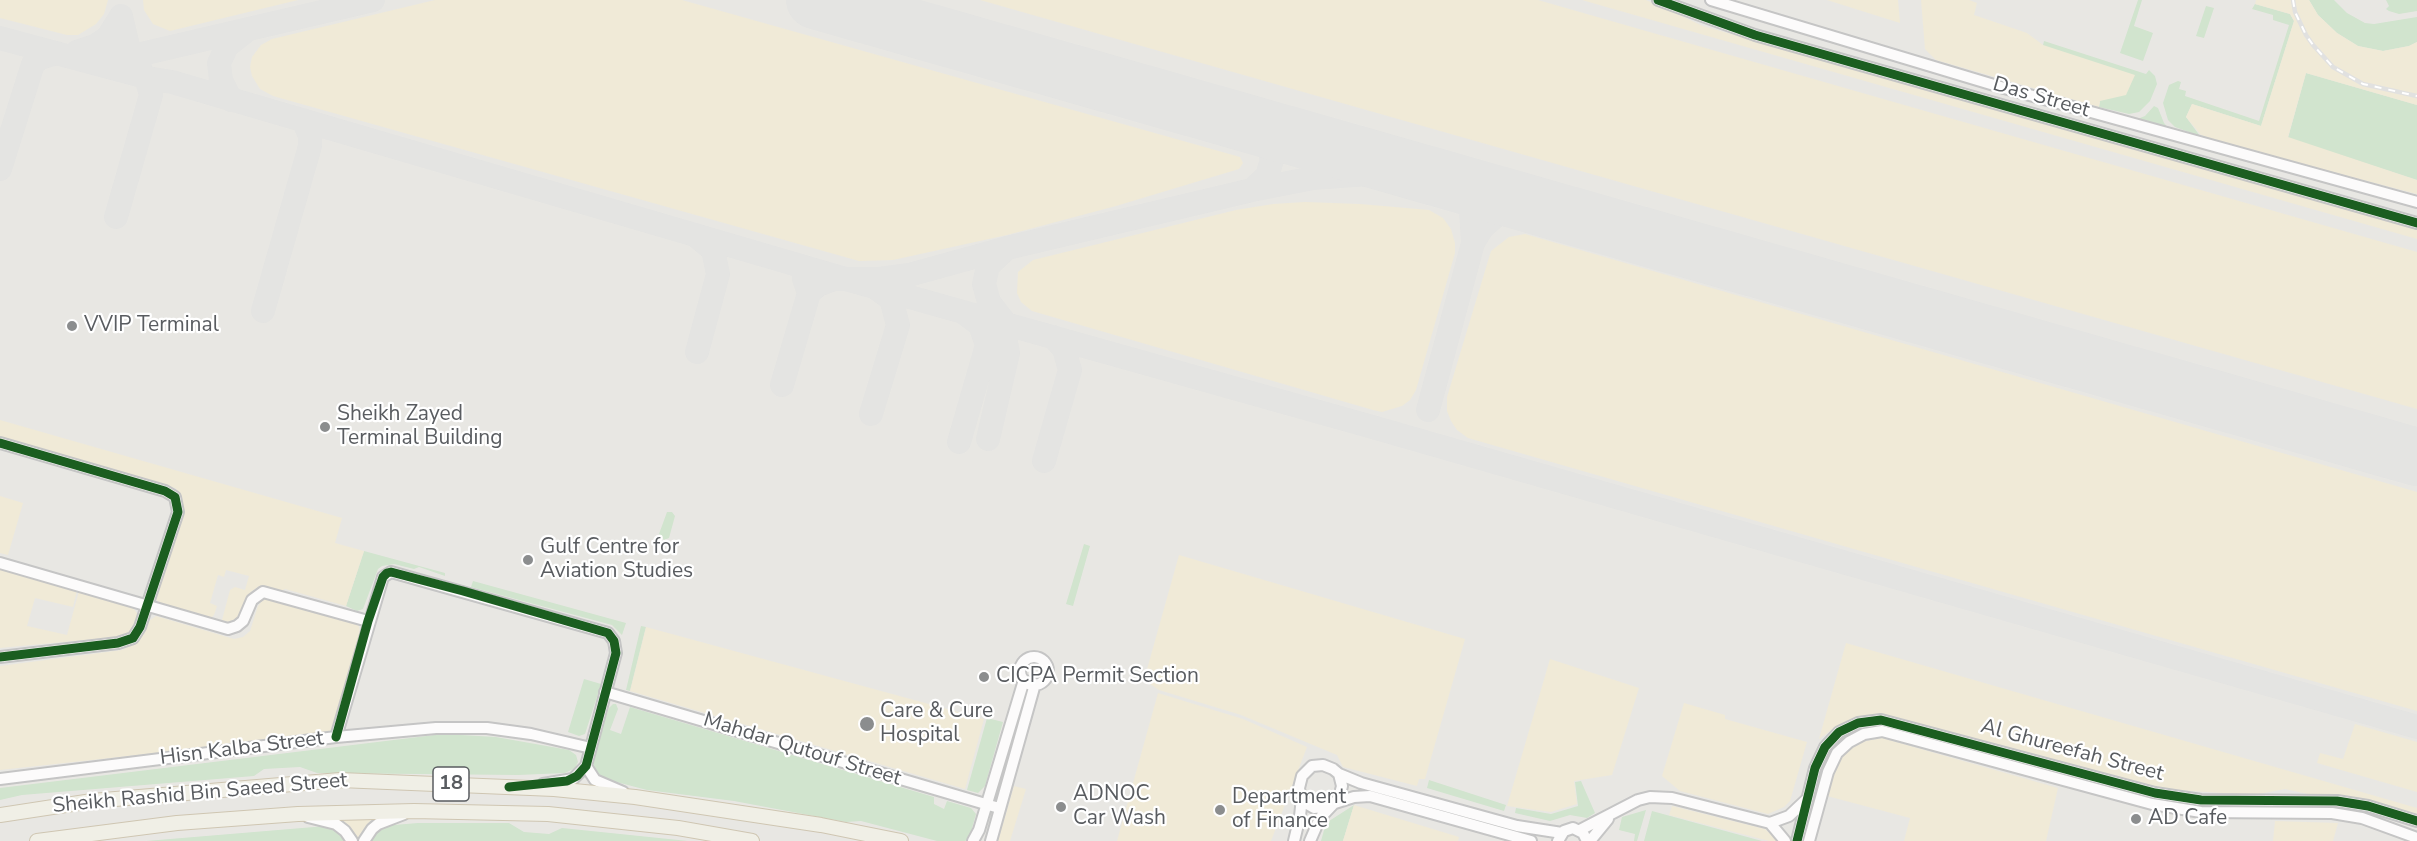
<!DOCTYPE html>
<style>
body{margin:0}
canvas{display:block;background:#e8e7e3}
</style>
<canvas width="2417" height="841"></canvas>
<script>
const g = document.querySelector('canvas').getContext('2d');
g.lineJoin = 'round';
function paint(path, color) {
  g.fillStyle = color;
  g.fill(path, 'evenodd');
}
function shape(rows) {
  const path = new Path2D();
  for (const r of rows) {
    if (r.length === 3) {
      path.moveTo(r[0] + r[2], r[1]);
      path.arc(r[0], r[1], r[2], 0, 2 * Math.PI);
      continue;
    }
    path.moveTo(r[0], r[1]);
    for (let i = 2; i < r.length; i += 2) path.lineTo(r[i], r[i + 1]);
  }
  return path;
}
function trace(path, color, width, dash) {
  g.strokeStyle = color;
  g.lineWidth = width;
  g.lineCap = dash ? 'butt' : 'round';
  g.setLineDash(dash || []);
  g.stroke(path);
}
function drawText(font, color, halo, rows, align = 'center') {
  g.font = font + ' "Nunito Sans",sans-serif';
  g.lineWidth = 4.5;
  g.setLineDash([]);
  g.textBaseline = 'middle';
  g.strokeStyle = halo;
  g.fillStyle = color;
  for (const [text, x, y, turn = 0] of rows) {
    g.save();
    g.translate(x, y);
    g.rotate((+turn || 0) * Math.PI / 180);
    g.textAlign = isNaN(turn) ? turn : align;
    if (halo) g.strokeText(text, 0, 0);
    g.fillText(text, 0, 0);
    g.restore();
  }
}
const green = shape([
 [2138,0,2142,0,2134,26,2153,33,2143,61,2120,53],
 [2309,0,2334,0,2347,13,2365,23,2374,24,2417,17,2417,42,2409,46,2383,51,2358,46,2337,33,2318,15],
 [2386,0,2417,0,2417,11,2399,14,2389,11,2386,9,2389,6],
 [2255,4,2290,14,2294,21,2261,126,2192,104,2186,117,2200,136,2175,127,2168,120,2163,103,2169,85,2178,81,2181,82,2179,89,2186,91,2185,96,2259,121,2289,25,2273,20,2273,15,2252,9],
 [2206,6,2214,8,2204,38,2196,36],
 [2044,41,2146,74,2149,70,2155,76,2157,84,2150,101,2139,112,2129,114,2099,107,2100,102,2043,45],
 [2306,73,2417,105,2417,180,2288,138],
 [2154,106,2158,108,2164,123,2170,130,2135,120,2145,116],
 [667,512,672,512,675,516,669,538,664,540,659,534],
 [1084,544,1090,546,1073,606,1066,604],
 [364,551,445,573,445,576,419,567,414,569,394,564,382,566,378,569,363,609,357,611,346,606],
 [473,581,626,623,622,635,612,625,471,587],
 [641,626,646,627,630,691,626,690],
 [584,679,601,684,585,734,579,736,568,732],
 [613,704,616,704,618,709,610,730,621,734,630,707,934,797,934,804,944,809,947,801,971,808,976,814,969,839,965,841,937,841,861,821,846,822,734,801,647,790,605,779,596,775,592,758,609,708],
 [987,718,1003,722,985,786,978,793,967,790],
 [443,734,496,737,569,750,576,755,578,762,575,768,565,773,518,775,317,773,300,767,264,769,254,776,22,795,0,800,0,788],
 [1429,780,1506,805,1504,811,1427,788],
 [1581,781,1595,813,1587,818,1570,815,1550,821,1515,813,1516,808,1551,814,1578,806,1575,782],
 [1354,805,1343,841,1321,841,1326,823],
 [1646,810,1637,841,1634,841,1635,834,1619,830,1622,817],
 [1652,811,1762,841,1644,841],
 [418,823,509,823,524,832,549,834,562,828,688,841,369,841,372,833,382,826],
 [326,826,334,828,342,834,346,841,146,841]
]);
const sand = shape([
 [0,0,108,0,104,14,96,24,78,35,67,35,0,18],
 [143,0,298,0,170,31,153,24,144,10],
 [435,0,682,0,1240,157,1243,163,1239,169,1116,206,1007,235,893,260,859,261,273,96,260,89,252,76,250,67,252,57,261,45,272,39],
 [980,0,1538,0,2417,252,2417,409],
 [1582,0,1646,0,1703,26,2417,230,2417,239],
 [1827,0,1898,0,1900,23],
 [1921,0,1969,0,1977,3,1974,15,2027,33,2043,45,2135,75,2126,95,2100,101,2099,107,1936,60,1925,49],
 [2256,0,2309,0,2318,15,2337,33,2358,46,2383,51,2409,46,2417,42,2417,105,2306,73,2288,137,2417,180,2417,194,2232,146,2201,135,2186,117,2192,104,2261,126,2294,21,2290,14,2255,4],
 [1305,202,1360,204,1429,210,1443,218,1451,229,1455,243,1455,253,1416,390,1410,400,1402,406,1382,412,1373,410,1032,311,1021,302,1017,293,1018,272,1033,260,1236,210,1273,204],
 [1525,234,2417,492,2417,711,1468,438,1457,430,1451,421,1447,411,1447,397,1491,251,1509,237],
 [0,420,342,518,335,543,364,551,346,606,285,589,281,591,259,586,251,592,242,618,238,622,228,624,222,620,230,590,235,587,245,590,249,576,226,570,224,577,218,575,210,603,217,606,214,615,211,618,161,605,154,597,157,582,162,579,181,514,181,497,178,491,175,488,0,437],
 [0,496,23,503,8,555,0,553],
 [1179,555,1465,639,1425,779,1419,779,1417,786,1343,767,1337,755,1241,715,1159,690,1144,680],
 [0,569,77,591,73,607,35,598,27,626,67,635,79,591,132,606,138,615,134,626,128,634,116,637,0,648],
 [268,598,354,623,359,626,360,633,333,727,329,732,322,735,0,770,0,666,122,650,137,643,145,632,149,621,156,616,234,639,243,637,250,631,258,606,262,601],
 [646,627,984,719,965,789,630,691],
 [1846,643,2417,808,2417,819,2339,797,2312,795,2285,789,2254,795,2160,789,1859,718,1837,726,1819,739],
 [1550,659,1639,688,1612,775,1574,781,1577,804,1551,812,1507,806],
 [1158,693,1243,719,1307,747,1271,841,1117,841],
 [1684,703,1725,715,1725,719,1807,742,1790,801,1784,807,1768,814,1680,791,1662,776],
 [2355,724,2417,742,2417,792,2317,763,2320,753,2343,759],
 [1882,738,2058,788,2046,841,1904,841,1910,818,1827,796,1831,775,1842,756,1853,746,1866,741],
 [1014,786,1026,789,1010,841,998,841],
 [1354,805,1459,837,1458,841,1343,841],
 [1672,806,1765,829,1778,841,1769,841,1669,815],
 [373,817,357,839,340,818],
 [2275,821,2338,823,2333,841,2273,841]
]);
const taxiway = shape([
 [0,38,153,79,172,82,842,278,1376,428,2417,727],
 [77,52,95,46,108,37,121,16,128,46,140,67],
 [100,55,133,56,373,0],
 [231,100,221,80,219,63,227,46,246,31],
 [0,169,33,64,40,58,57,53],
 [1252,190,1267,176,1272,160,1268,144,1254,125],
 [116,217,151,95,147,81,142,76],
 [695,235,713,250,718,274,697,352],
 [1473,243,1482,228,1499,213,1511,208,1543,208],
 [809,293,818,285,834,279,879,279,909,275,1007,248,1252,190,1313,178,1368,174,1438,178,1460,191,1466,200,1471,210,1473,243,1428,410],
 [263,311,310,146,310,136,303,120],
 [1006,324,989,302,984,284,988,266,1007,248],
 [782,385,809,293,804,279],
 [871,414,898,325,891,299,876,288],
 [988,439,1008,353,1005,337,998,325,991,319],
 [959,442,987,345,980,325,964,313],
 [1044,461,1070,370,1064,349,1053,337]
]);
const runway = shape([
 [815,0,2417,457]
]);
const minor = shape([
 [1658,0,1755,35,2417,223],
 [1711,0,2004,88,2417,202],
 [0,443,165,491,175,497,178,512,140,627,133,638,118,643,0,657],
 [0,563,228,629,237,626,243,621,252,600,263,592,368,621],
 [1034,671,14],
 [605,692,999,808],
 [336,737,383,577,391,572,608,633,614,641,616,653,586,766,573,779,543,784],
 [586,766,595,780,623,792],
 [1339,774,1361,783,1517,826,1562,833],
 [0,779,336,737,436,728,487,728,531,734,591,748],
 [1335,803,1354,797,1370,796,1531,841],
 [308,817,336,824,345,831,352,841],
 [1770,823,1789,816,1807,799],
 [1580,830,1638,800,1650,797,1672,798,1770,823,1785,841],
 [364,841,372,829,378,824,404,814],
 [973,841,979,830,1024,680],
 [991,841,1035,684],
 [1294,841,1300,816,1302,798],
 [1310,841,1320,818,1339,798,1342,786,1339,774,1333,769,1323,765,1312,766,1302,776,1299,788,1300,794,1307,804,1314,808,1330,806],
 [1558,841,1564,831,1573,828,1583,833,1587,841],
 [1590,841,1608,819],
 [1797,841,1815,768,1825,747,1839,732,1858,723,1881,720,2155,793,2201,800,2337,801,2368,806,2417,821],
 [1809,841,1828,772,1837,753,1849,742,1864,734,1882,731,2152,804,2201,812,2332,813,2362,818,2417,838]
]);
const major = shape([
 [0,815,92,801,340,780,554,789,635,797,821,825,901,841],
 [37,841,177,823,298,814,414,811,548,814,678,828,752,841]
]);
const rail = shape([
 [2293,0,2295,12,2306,35,2313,45,2333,67,2363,84,2417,96]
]);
const cycleway = shape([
 [1658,0,1755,35,2417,223],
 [0,443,165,491,175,497,178,512,140,627,133,638,118,643,0,657],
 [336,737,368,621,383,577,387,573,391,572,463,591,608,633,614,641,616,653,586,766,577,776,567,781,509,787],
 [1797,841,1815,768,1825,747,1839,732,1858,723,1881,720,2155,793,2201,800,2337,801,2368,806,2417,821]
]);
const markers = [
 [72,326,6,"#8b8d8e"],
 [325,427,6,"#8b8d8e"],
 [528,560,6,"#8b8d8e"],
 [984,677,6,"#8b8d8e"],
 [867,724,8,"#8b8d8e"],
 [1061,807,6,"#8b8d8e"],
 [1220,810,6,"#8b8d8e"],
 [2136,819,6,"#8b8d8e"]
];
const shields = [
 [451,784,36]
];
const shieldNames = [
 ["18",451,784]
];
const streetNames = [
 ["Das Street",2041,98,16],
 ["Hisn Kalba Street",242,749,-7],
 ["Mahdar Qutouf Street",802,750,17],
 ["Al Ghureefah Street",2072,751,15],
 ["Sheikh Rashid Bin Saeed Street",200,794,-5]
];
const poiNames = [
 ["VVIP Terminal",84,326],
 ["Sheikh Zayed",337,415],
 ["Terminal Building",337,439],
 ["Gulf Centre for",540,548],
 ["Aviation Studies",540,572],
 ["CICPA Permit Section",996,677],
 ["Care & Cure",880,712],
 ["Hospital",880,736],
 ["ADNOC",1073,795],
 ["Car Wash",1073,819],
 ["Department",1232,798],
 ["of Finance",1232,822],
 ["AD Cafe",2148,819]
];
paint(green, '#d1e4ce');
paint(sand, '#f0ead7');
trace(taxiway, '#e4e4e2', 24);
trace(runway, '#e4e4e2', 58);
trace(minor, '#c5c5c5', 14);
trace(major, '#cfc6b2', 16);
trace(minor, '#fcfbfb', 10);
trace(major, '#f0efe6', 14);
trace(rail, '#e1e1e0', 4.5);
trace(rail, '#fff', 2, [7]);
trace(cycleway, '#1b5e20', 9);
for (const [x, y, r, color] of markers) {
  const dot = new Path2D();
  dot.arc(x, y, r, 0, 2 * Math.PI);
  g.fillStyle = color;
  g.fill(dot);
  trace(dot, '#fff', 2);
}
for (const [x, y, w] of shields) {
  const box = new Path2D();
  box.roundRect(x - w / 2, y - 17, w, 34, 4.5);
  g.fillStyle = '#fff';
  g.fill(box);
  trace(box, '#595c60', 1.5);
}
drawText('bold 20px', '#595c60', null, shieldNames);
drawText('21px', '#595c60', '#fff', streetNames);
drawText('21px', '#595c60', '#fff', poiNames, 'left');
</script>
